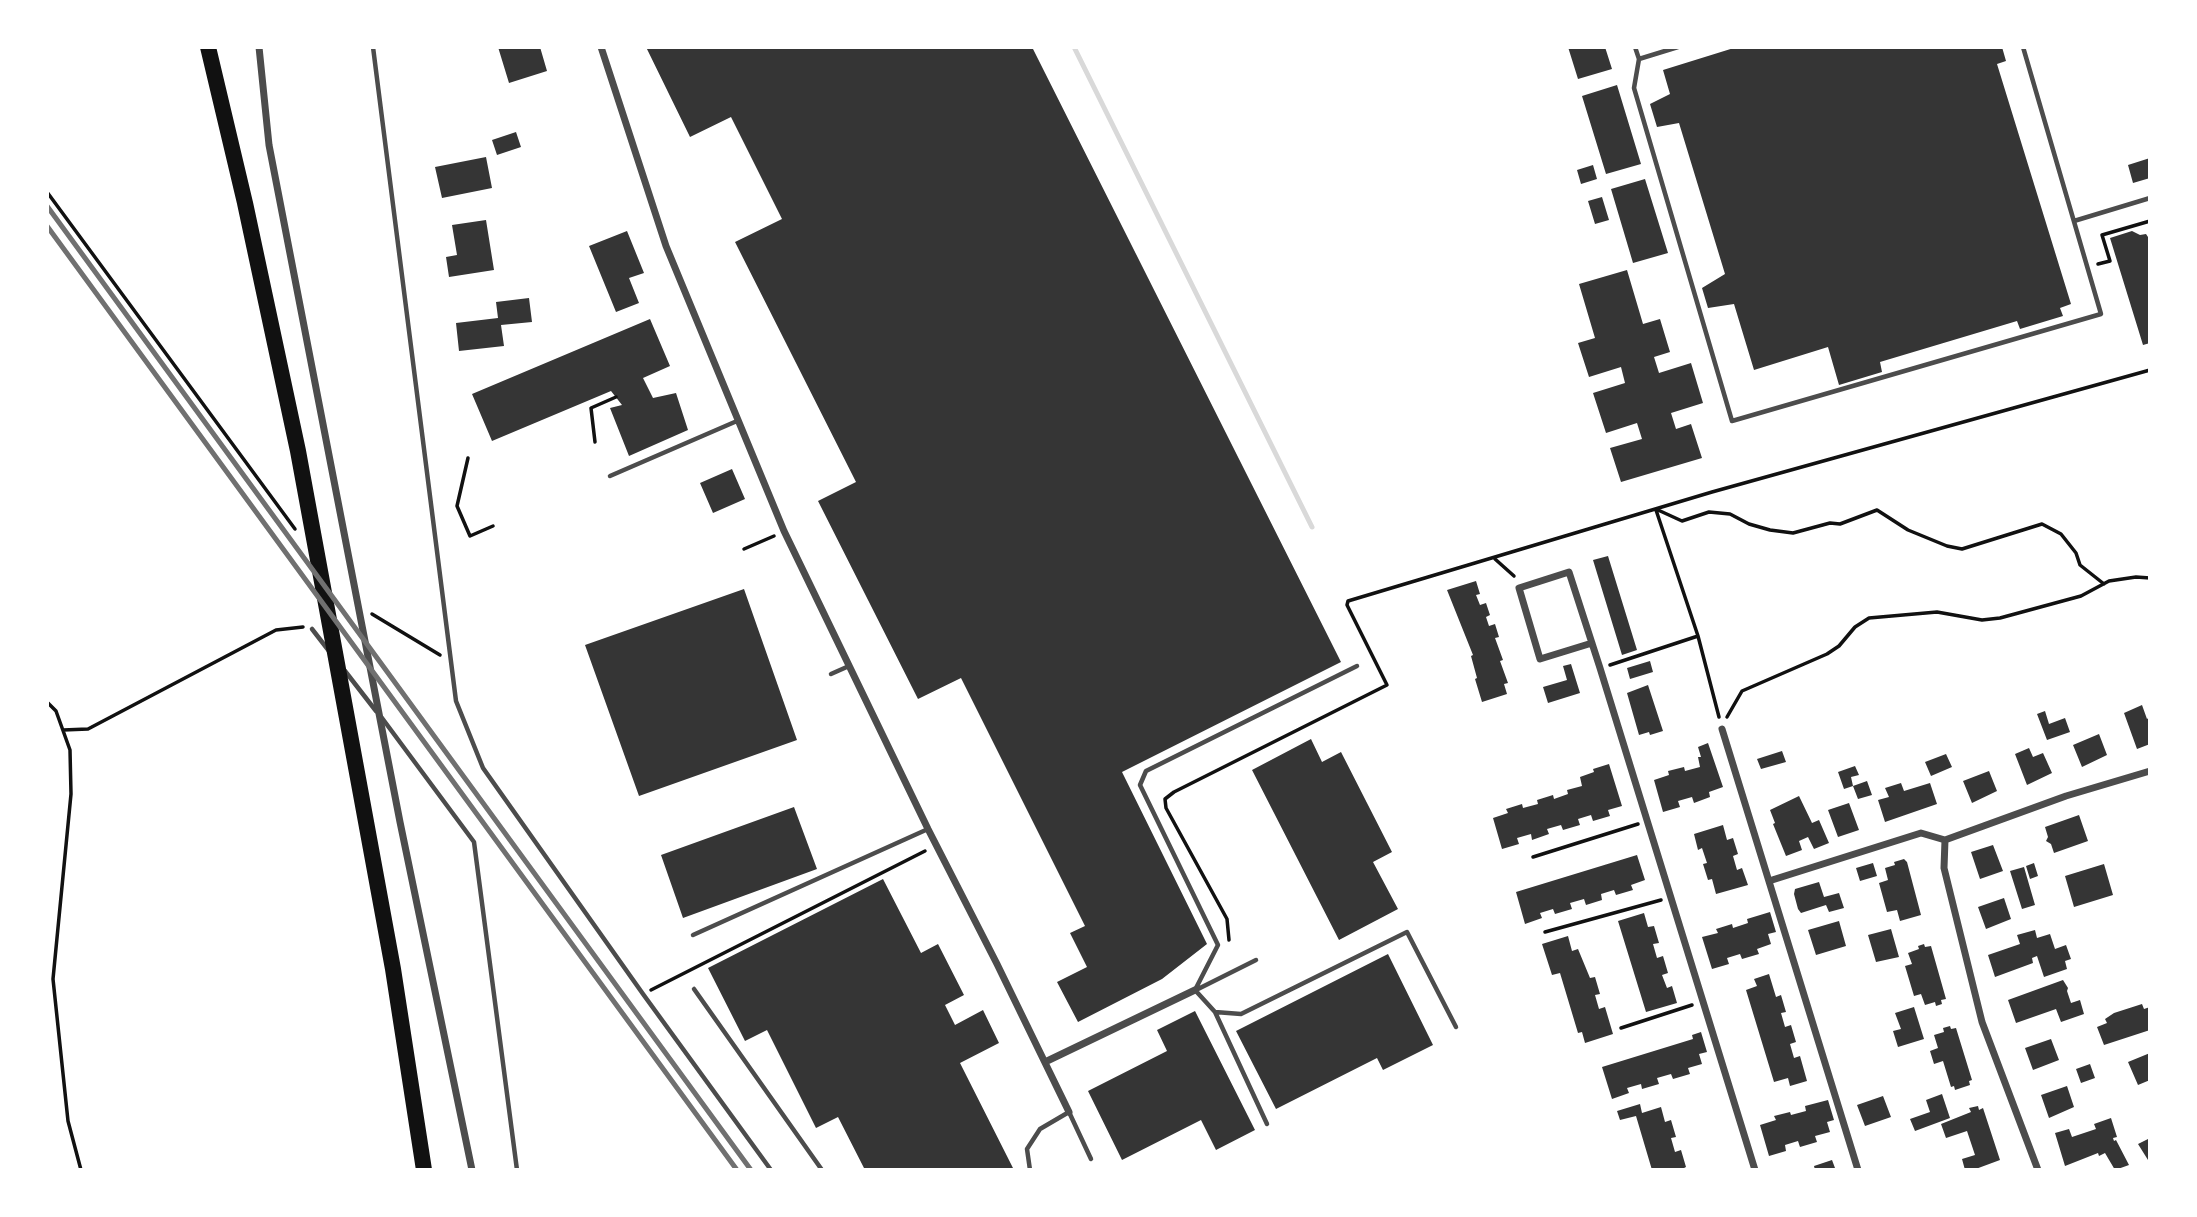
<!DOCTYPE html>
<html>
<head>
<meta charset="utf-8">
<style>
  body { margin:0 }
  #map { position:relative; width:2197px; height:1217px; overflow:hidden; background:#fff; font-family:"Varela Round",sans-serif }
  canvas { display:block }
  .frame { position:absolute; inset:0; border:49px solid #fff; pointer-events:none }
</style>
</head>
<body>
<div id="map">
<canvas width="2197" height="1217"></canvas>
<div class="frame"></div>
</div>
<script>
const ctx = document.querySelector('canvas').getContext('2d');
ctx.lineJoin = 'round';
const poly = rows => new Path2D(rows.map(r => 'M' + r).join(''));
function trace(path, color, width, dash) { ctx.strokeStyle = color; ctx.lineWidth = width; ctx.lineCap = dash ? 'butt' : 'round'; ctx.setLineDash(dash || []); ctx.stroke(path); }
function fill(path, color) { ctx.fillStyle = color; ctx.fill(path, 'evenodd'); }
const stream = poly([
  [1074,47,1312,527]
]);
const building = poly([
  [498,47,540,47,547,71,509,83],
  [646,47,1032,47,1341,662,1122,772,1207,944,1162,979,1078,1022,1057,982,1087,967,1070,933,1085,926,961,678,918,699,818,501,856,482,735,242,782,219,731,117,690,137],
  [1568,47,1605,47,1612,69,1578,79],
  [1737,47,2002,47,2006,61,1997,64,2071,304,2060,308,2063,316,2020,329,2017,321,1880,362,1882,372,1839,385,1828,347,1754,370,1734,304,1708,308,1702,288,1725,274,1679,123,1657,127,1650,104,1670,94,1663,70],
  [1617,85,1641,164,1606,174,1582,96],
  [516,132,521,147,497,155,492,140],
  [486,157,492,188,442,198,435,167],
  [2150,158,2150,178,2133,183,2128,165],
  [1593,165,1597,179,1581,184,1577,170],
  [1645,179,1668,253,1633,263,1611,189],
  [1602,197,1609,220,1595,224,1588,201],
  [486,220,494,270,449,277,446,257,457,255,452,225],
  [627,231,644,273,629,278,639,303,616,312,589,246],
  [2132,231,2140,235,2146,234,2150,240,2150,343,2143,345,2110,238],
  [1627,270,1643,324,1660,319,1670,352,1654,357,1659,373,1691,363,1703,403,1671,413,1676,429,1691,424,1702,458,1621,482,1610,448,1642,439,1637,423,1606,433,1593,393,1625,383,1621,367,1589,377,1578,343,1595,338,1579,284],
  [529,298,532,322,501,325,504,346,459,351,456,323,498,318,496,302],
  [650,319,670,366,643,378,653,398,676,393,688,430,629,456,610,408,622,405,611,391,492,441,472,394],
  [732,469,745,499,713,513,700,483],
  [1608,556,1637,650,1622,655,1593,560],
  [1476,581,1480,594,1476,595,1480,605,1486,603,1490,615,1486,617,1489,626,1495,624,1499,637,1495,638,1503,660,1500,661,1508,683,1504,684,1507,694,1482,702,1475,679,1477,678,1471,656,1473,655,1447,590],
  [744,589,797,740,639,796,585,645],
  [1650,661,1653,672,1630,679,1627,668],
  [1571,664,1580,693,1548,703,1543,687,1567,680,1563,666],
  [1648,685,1663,731,1650,735,1649,732,1639,735,1627,693],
  [2142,705,2147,719,2150,717,2150,744,2137,749,2124,713],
  [2045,711,2049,724,2065,718,2070,732,2047,740,2037,714],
  [2099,734,2107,755,2082,767,2073,745],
  [1311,739,1322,762,1341,752,1392,852,1373,862,1398,909,1339,940,1252,770],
  [1708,743,1723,787,1709,792,1710,797,1694,803,1692,797,1678,801,1680,807,1663,812,1654,780,1669,775,1668,771,1684,767,1685,771,1700,767,1698,757,1701,757,1698,747],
  [2029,748,2033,757,2043,753,2052,773,2027,785,2015,754],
  [1782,751,1786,762,1761,769,1757,759],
  [1946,754,1952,767,1931,776,1925,762],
  [1609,764,1622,806,1608,810,1610,816,1593,821,1591,815,1578,819,1580,825,1563,830,1561,825,1547,829,1549,834,1532,840,1531,834,1517,838,1519,844,1502,849,1493,818,1508,813,1506,809,1522,804,1523,808,1538,804,1537,800,1553,795,1554,799,1568,794,1567,790,1582,786,1580,777,1594,772,1593,769],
  [1855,766,1859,775,1851,777,1853,786,1844,789,1838,772],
  [1989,771,1997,791,1972,803,1963,781],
  [1867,781,1872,795,1858,799,1853,786],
  [1901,783,1904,791,1930,783,1937,804,1885,822,1878,800,1889,797,1885,788],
  [1799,796,1812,823,1819,820,1829,843,1814,849,1808,837,1799,841,1802,850,1786,856,1773,824,1775,823,1770,810],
  [1849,803,1859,830,1838,837,1828,810],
  [794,807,817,869,683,918,661,855],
  [2079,815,2088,841,2054,853,2051,844,2046,841,2048,837,2045,827],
  [1723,825,1727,840,1733,838,1738,854,1733,856,1737,870,1742,868,1748,885,1716,894,1712,879,1708,880,1703,864,1707,863,1702,848,1698,850,1694,834],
  [1993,845,2003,871,1980,879,1971,852],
  [1637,855,1645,880,1631,885,1633,890,1616,895,1614,890,1601,894,1602,900,1586,905,1584,899,1570,903,1572,909,1555,914,1553,909,1540,913,1542,918,1525,924,1516,892],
  [1904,859,1907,862,1921,915,1900,921,1897,910,1887,912,1879,883,1888,880,1885,868,1895,865,1894,862],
  [1873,863,1877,876,1860,881,1856,868],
  [2034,863,2038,876,2030,879,2026,866],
  [2104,864,2113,895,2074,907,2065,876],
  [2024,867,2035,905,2022,909,2010,871],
  [883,879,921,953,938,944,964,995,945,1005,955,1025,983,1010,999,1043,960,1063,1014,1170,865,1170,838,1117,816,1128,767,1030,745,1041,708,968],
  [1819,882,1824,897,1839,893,1844,908,1829,912,1826,905,1801,913,1798,909,1794,894,1795,889],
  [2004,898,2011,919,1986,929,1978,907],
  [1770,912,1776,932,1768,934,1771,944,1757,949,1759,954,1742,959,1740,954,1727,958,1729,964,1712,969,1702,937,1718,933,1716,929,1732,924,1733,928,1748,923,1747,919],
  [1644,913,1648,927,1654,926,1659,943,1653,944,1657,958,1663,956,1668,973,1662,975,1667,988,1672,986,1677,1003,1646,1012,1618,921],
  [1839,921,1846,946,1816,955,1808,930],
  [1891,929,1899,957,1876,962,1868,935],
  [2035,930,2037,938,2050,934,2055,949,2066,945,2071,959,2065,961,2067,969,2044,977,2037,956,2032,958,2033,963,1995,977,1988,955,2020,944,2017,935],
  [1568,936,1572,951,1578,949,1590,978,1595,977,1600,994,1595,995,1599,1009,1605,1007,1613,1034,1585,1043,1582,1032,1578,1033,1560,973,1552,975,1542,944],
  [1924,944,1925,947,1931,946,1946,999,1941,1000,1942,1004,1936,1006,1935,1002,1925,1005,1921,994,1914,996,1905,966,1912,964,1908,953,1919,949,1918,946],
  [1388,954,1433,1045,1383,1070,1377,1058,1276,1109,1236,1031],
  [1769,974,1776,997,1781,995,1786,1012,1781,1013,1785,1027,1791,1025,1796,1042,1790,1044,1794,1058,1800,1056,1807,1081,1790,1086,1788,1078,1774,1082,1746,990,1757,986,1754,979],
  [2063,980,2068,988,2067,991,2071,1003,2080,1000,2084,1014,2061,1022,2056,1009,2016,1023,2008,1000],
  [2142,1004,2144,1009,2150,1007,2150,1030,2104,1045,2097,1027,2107,1023,2105,1019,2114,1013],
  [1914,1007,1924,1039,1898,1047,1893,1031,1901,1029,1895,1013],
  [1195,1011,1255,1130,1216,1150,1201,1120,1122,1160,1088,1091,1167,1051,1157,1030],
  [1950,1026,1951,1029,1956,1028,1972,1080,1969,1081,1970,1085,1955,1090,1954,1086,1951,1087,1943,1061,1934,1064,1930,1051,1938,1048,1934,1035,1944,1032,1943,1028],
  [1701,1032,1707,1052,1699,1054,1702,1064,1688,1068,1690,1074,1673,1079,1671,1074,1657,1078,1659,1084,1642,1089,1641,1084,1627,1088,1629,1093,1612,1099,1602,1067,1693,1039,1692,1035],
  [2051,1039,2059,1060,2033,1070,2025,1048],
  [2150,1053,2150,1080,2138,1085,2128,1062],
  [2090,1064,2095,1078,2081,1083,2076,1069],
  [2067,1086,2074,1107,2049,1118,2041,1095],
  [1942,1094,1950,1118,1915,1131,1910,1119,1930,1112,1926,1100],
  [1883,1096,1891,1117,1865,1126,1857,1105],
  [1828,1100,1834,1120,1827,1122,1830,1132,1815,1136,1817,1142,1800,1147,1798,1141,1785,1145,1786,1151,1769,1156,1760,1125,1776,1120,1774,1116,1790,1112,1791,1115,1806,1111,1805,1106],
  [1640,1104,1642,1113,1661,1107,1665,1122,1671,1120,1676,1137,1671,1138,1675,1152,1681,1150,1686,1167,1680,1170,1652,1170,1636,1116,1620,1120,1617,1111],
  [1978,1106,1979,1110,1983,1108,2000,1160,1973,1170,1965,1170,1962,1159,1975,1155,1967,1131,1946,1138,1941,1124,1971,1112,1969,1108],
  [2111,1118,2117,1137,2113,1138,2114,1141,2116,1140,2129,1165,2115,1170,2105,1153,2099,1156,2098,1153,2065,1166,2055,1133,2069,1129,2072,1137,2096,1129,2094,1124],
  [2150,1138,2150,1159,2148,1160,2138,1144],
  [1832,1160,1835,1168,1815,1170,1814,1166]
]);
const path = poly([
  [47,192,295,529],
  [2098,264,2110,261,2102,235,2150,221],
  [595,442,591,408,616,397],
  [468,458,457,506,470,536,493,526],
  [1656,510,1698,636,1719,717],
  [1658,510,1682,521,1709,512,1730,514,1749,524,1770,530,1793,533,1830,523,1840,524,1877,510,1908,530,1947,546,1962,549,2042,524,2061,534,2076,553,2080,565,2104,584],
  [744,549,774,536],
  [1495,559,1514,576],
  [372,614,440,655],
  [1610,665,1698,636],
  [47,702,56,711,70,750,71,794,53,979,68,1121,81,1170],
  [1727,717,1742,691,1827,654,1839,646,1855,627,1869,618,1937,612,1982,620,2000,618,2081,596,2109,581,2136,577,2150,578],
  [63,730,88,729,276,630,303,627],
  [1533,857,1638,824],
  [1545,932,1661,900],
  [1229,940,1227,919,1166,808,1165,799,1174,792,1387,685,1347,605,1348,601,1712,492,2150,370],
  [651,990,925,851],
  [1621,1028,1692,1005]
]);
const service = poly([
  [373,47,456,701,483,768,643,994,771,1170],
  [1635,47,1639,59,1634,88,1732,421,2101,314,2023,47],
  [1639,59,1678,47],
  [2074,221,2150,198],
  [610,476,737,421],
  [312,629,329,651],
  [345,671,376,711],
  [831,674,849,666],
  [382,718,474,842,517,1170],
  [693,935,928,829],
  [694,989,822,1170],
  [1195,990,1218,945,1140,785,1146,771,1357,666],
  [1195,990,1215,1012,1241,1014,1407,932,1456,1027],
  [1196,990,1256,960],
  [1215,1012,1267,1124],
  [1030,1170,1027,1149,1040,1129,1069,1112,1091,1159]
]);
const minor = poly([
  [259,47,269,145,400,822,472,1170],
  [601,47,666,246,784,531,928,829,997,964,1069,1112],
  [1592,643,1540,659,1519,588,1569,572,1600,668,1755,1170],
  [1722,729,1858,1170],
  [1945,840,1944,868,1982,1022,2038,1170],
  [1769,881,1921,833,1945,840,2066,796,2150,771],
  [1045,1062,1195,990]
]);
const trunk = poly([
  [208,47,245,203,298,451,393,969,424,1170]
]);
const rail = poly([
  [47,206,751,1170],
  [47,226,737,1170]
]);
trace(stream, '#d9d9d9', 5);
fill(building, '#353535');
trace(path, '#111', 3.5);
trace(service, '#4c4c4c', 4.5);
trace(minor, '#4c4c4c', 7);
trace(trunk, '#111', 16);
trace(rail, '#707070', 5);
</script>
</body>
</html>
